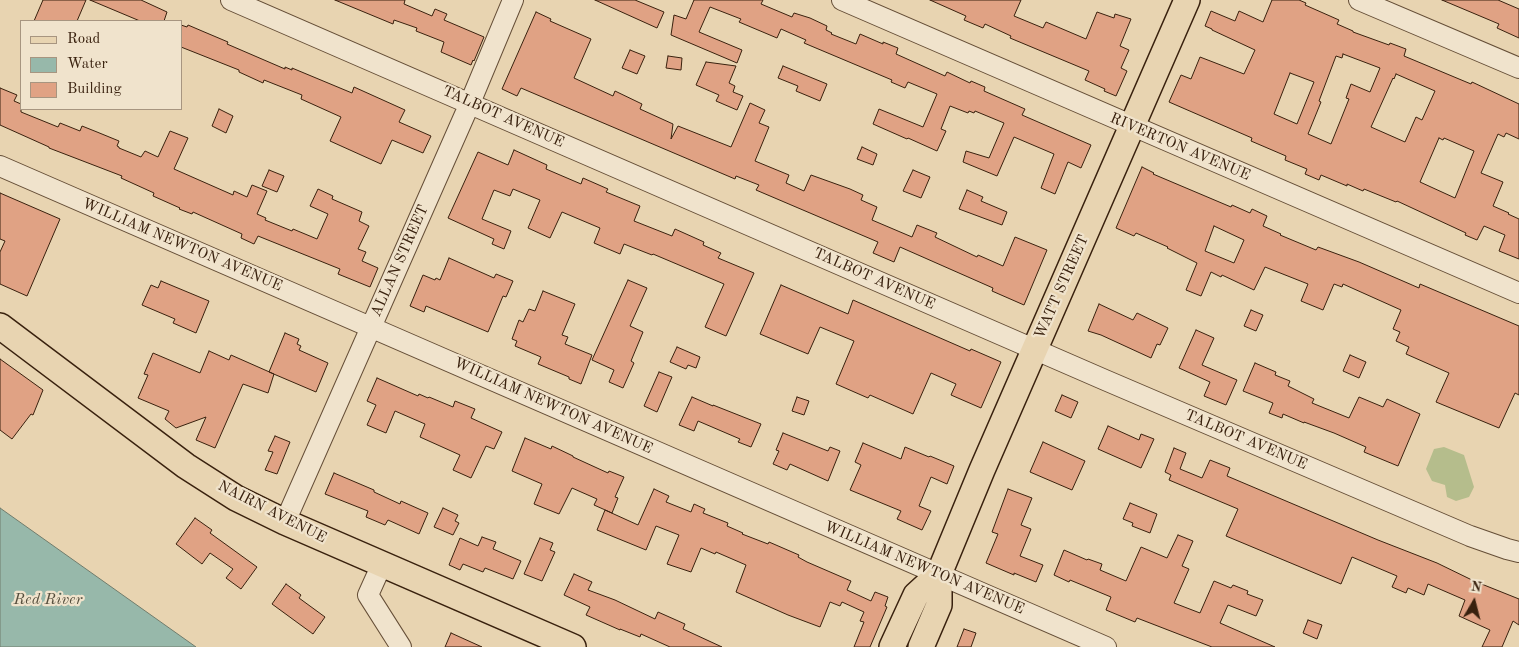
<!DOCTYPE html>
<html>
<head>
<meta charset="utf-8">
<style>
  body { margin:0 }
  #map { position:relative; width:1519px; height:647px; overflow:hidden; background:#e8d4b1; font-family:"Old Standard TT",serif }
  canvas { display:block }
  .legend { position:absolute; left:20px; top:20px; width:162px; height:90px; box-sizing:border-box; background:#f0e3cc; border:1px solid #a79580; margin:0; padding:6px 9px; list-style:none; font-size:15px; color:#39210e }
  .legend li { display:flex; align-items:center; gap:10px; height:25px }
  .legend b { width:25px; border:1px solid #a79580 }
  .north { position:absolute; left:1449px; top:577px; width:50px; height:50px; -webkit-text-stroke:4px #f0e3cc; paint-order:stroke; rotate:8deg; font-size:14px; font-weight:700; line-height:20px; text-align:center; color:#39210e }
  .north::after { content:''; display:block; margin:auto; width:18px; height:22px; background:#39210e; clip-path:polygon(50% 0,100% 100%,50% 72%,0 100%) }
</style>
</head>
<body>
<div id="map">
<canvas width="1519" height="647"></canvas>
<ul class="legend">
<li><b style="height:6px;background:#e8d4b1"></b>Road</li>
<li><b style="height:14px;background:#97b8aa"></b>Water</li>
<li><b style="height:14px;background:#e0a284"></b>Building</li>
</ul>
<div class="north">N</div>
</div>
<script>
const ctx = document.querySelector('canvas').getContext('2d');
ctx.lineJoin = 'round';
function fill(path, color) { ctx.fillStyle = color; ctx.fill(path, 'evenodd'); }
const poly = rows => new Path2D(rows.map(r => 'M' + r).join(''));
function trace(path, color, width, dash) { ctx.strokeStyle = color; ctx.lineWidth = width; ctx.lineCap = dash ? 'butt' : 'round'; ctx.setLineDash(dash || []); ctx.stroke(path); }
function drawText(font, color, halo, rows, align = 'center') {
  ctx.font = font + ' "Old Standard TT",serif'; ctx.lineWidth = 4.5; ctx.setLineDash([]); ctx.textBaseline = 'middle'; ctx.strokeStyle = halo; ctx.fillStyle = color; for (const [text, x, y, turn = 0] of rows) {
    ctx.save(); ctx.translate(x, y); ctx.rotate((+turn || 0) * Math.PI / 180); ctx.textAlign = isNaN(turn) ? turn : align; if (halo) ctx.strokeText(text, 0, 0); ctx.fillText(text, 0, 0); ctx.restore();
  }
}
const green = poly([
  [1444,447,1464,455,1474,487,1469,497,1456,501,1447,497,1445,485,1432,481,1426,469,1434,449]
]);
const water = poly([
  [0,508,196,647,0,647,0,508]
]);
const building = poly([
  [43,0,86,0,77,21,34,21,43,0],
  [90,0,141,0,167,12,164,21,140,21,90,0],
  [335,0,405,0,404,4,432,16,435,9,447,14,444,20,484,37,474,61,473,60,471,65,441,52,444,42,416,31,417,28,394,20,393,24,335,0],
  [595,0,635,0,664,12,657,28,595,0],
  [694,0,763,0,761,4,792,17,794,13,810,18,827,26,826,30,832,33,831,34,856,44,860,34,883,44,883,42,898,48,896,54,945,76,947,72,970,83,971,81,985,87,984,91,1025,109,1022,115,1091,145,1081,168,1068,162,1055,194,1041,188,1054,154,1014,137,997,176,963,162,966,151,989,158,1004,123,975,111,974,113,969,111,968,113,950,106,941,129,946,131,937,151,908,138,907,139,873,124,879,109,923,127,937,94,908,82,905,88,891,82,892,80,804,43,806,40,781,29,777,38,739,22,741,19,710,7,699,32,742,50,737,63,671,35,674,15,686,19,694,0],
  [930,0,1021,0,1014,16,1043,28,1046,22,1086,39,1097,12,1114,18,1115,14,1131,19,1120,46,1129,50,1121,68,1127,71,1116,96,1104,91,1105,89,1085,80,1089,71,1010,38,1011,36,985,24,983,28,964,20,966,16,930,0],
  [1272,0,1299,0,1306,3,1305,5,1339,20,1337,24,1353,31,1353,32,1389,45,1390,43,1406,49,1404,56,1471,84,1472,82,1519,104,1519,139,1506,133,1504,137,1498,134,1481,173,1503,182,1493,206,1509,213,1508,214,1519,219,1519,259,1499,251,1505,235,1484,226,1477,240,1465,235,1466,233,1397,201,1396,202,1364,189,1363,191,1347,184,1347,186,1321,175,1319,180,1305,174,1307,169,1285,160,1286,156,1251,141,1252,138,1169,102,1181,75,1191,79,1200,57,1244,74,1255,50,1212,30,1212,29,1205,26,1211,11,1235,21,1239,11,1263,22,1272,0],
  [1343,54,1380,68,1370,92,1351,84,1346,98,1349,99,1331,144,1308,134,1321,102,1319,101,1336,56,1342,58,1343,54],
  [1290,73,1314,82,1297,124,1274,114,1290,73],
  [1396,74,1435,91,1422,120,1416,117,1405,142,1371,127,1393,78,1394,79,1396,74],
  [1439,138,1443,140,1444,138,1474,151,1455,198,1420,182,1439,138],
  [1442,0,1498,0,1519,9,1519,38,1497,28,1499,24,1442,0],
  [536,12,551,19,550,21,591,39,574,78,613,96,615,91,642,104,640,109,673,124,671,139,678,126,731,147,750,103,765,110,759,123,769,127,755,161,789,175,786,183,804,191,811,175,850,189,863,195,861,200,877,207,872,220,912,237,917,225,937,233,935,237,977,257,978,255,1003,266,1015,237,1047,250,1024,305,992,291,993,288,900,247,894,262,873,253,878,242,756,190,759,185,736,176,735,179,521,88,517,96,502,89,536,12],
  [181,25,187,27,188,25,202,31,228,42,227,44,285,69,285,67,292,70,292,68,352,93,354,87,405,110,399,122,431,136,423,153,392,140,381,164,330,141,341,117,301,99,302,95,264,80,263,83,239,72,239,70,181,47,181,25],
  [630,50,645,56,637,74,622,68,630,50],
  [668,56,682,58,681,70,666,68,668,56],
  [706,62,736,66,729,83,735,86,733,92,743,96,737,110,716,101,719,95,696,85,706,62],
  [783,66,827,84,820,101,796,91,798,86,778,78,783,66],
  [0,88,17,95,14,101,21,104,21,112,58,127,60,123,80,131,82,126,97,132,119,141,117,146,119,147,119,148,141,157,145,151,158,157,170,131,188,138,174,169,233,195,234,191,247,197,252,185,267,191,257,214,266,218,265,220,292,231,293,229,317,239,328,214,310,206,318,189,333,196,332,199,362,212,359,221,369,226,358,249,366,252,362,261,378,268,370,287,338,274,340,269,258,236,254,244,241,238,242,234,193,212,192,214,179,209,180,208,153,196,154,193,121,178,122,176,49,148,49,147,0,125,0,88],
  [219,109,233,116,226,133,212,126,219,109],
  [862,147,877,154,873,165,857,159,862,147],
  [514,150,547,165,546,169,581,184,583,178,608,189,606,192,640,206,634,221,672,236,675,229,704,242,703,245,721,253,718,258,754,273,726,336,705,327,724,284,653,254,652,255,624,244,620,254,594,243,600,228,562,212,550,238,528,228,540,200,513,189,510,196,494,190,482,219,511,231,504,249,492,244,494,239,448,218,478,152,508,165,514,150],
  [1142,167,1154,173,1153,174,1231,207,1232,205,1250,213,1252,209,1267,216,1263,226,1281,234,1280,235,1316,250,1318,247,1359,262,1419,288,1420,284,1519,326,1519,395,1515,393,1499,428,1436,402,1449,373,1406,354,1409,347,1396,341,1400,332,1393,329,1401,310,1343,284,1342,287,1334,284,1323,310,1301,301,1308,284,1265,267,1254,290,1222,275,1221,277,1211,272,1201,296,1186,290,1197,263,1167,248,1168,247,1136,233,1134,236,1116,228,1142,167],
  [1214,226,1244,240,1234,263,1205,251,1214,226],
  [269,170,284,176,277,192,262,186,269,170],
  [913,170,930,177,921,198,903,191,913,170],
  [967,190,983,197,981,201,1007,212,1002,225,959,209,967,190],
  [0,193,60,219,27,296,0,284,0,252,5,241,0,239,0,193],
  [449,258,494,278,496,274,513,281,506,297,503,296,488,332,426,306,424,312,410,306,423,275,435,280,436,278,440,280,449,258],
  [628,280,647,288,630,326,643,332,631,361,634,363,623,388,609,382,614,370,592,360,628,280],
  [161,281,209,301,196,333,173,323,175,319,142,305,151,285,158,288,161,281],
  [781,285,848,314,853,300,970,351,971,349,1001,362,981,408,951,395,956,384,931,373,913,414,870,395,868,398,836,384,854,341,820,327,808,354,760,334,781,285],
  [543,291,575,304,562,335,568,337,565,344,592,355,581,384,569,379,569,377,538,364,541,357,515,346,517,341,512,339,519,320,523,322,529,309,535,311,543,291],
  [1099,304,1133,320,1137,313,1168,328,1160,345,1157,344,1151,358,1101,335,1088,331,1099,304],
  [1251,310,1263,315,1256,331,1244,326,1251,310],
  [1196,330,1214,338,1202,365,1237,380,1226,405,1204,396,1210,382,1179,368,1196,330],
  [285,333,299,339,297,344,301,346,299,350,328,363,316,392,269,372,285,333],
  [677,347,700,357,696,368,688,365,686,369,670,362,677,347],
  [209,351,229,360,231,355,274,374,268,393,243,384,215,448,196,440,206,417,176,428,165,419,169,411,138,398,148,375,144,374,153,353,200,373,209,351],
  [1350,355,1366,362,1359,378,1343,371,1350,355],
  [0,359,43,390,33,415,31,414,12,439,0,430,0,359],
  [1255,363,1276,372,1275,375,1290,381,1288,386,1314,399,1312,403,1349,418,1359,397,1383,407,1387,399,1420,414,1398,466,1364,452,1366,447,1334,433,1304,422,1304,423,1283,414,1282,418,1269,413,1273,403,1243,391,1255,363],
  [659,372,672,377,657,412,644,406,659,372],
  [377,378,418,396,419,394,428,398,429,397,453,407,455,401,475,409,471,418,502,432,494,449,486,446,471,478,453,470,460,455,420,437,425,424,395,411,386,433,367,425,376,405,367,401,377,378],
  [1062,395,1078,402,1071,418,1055,411,1062,395],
  [692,397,713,406,713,405,761,424,751,447,738,442,740,439,698,421,694,431,679,425,692,397],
  [797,397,809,401,804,415,792,411,797,397],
  [1108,426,1139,440,1141,434,1154,439,1141,468,1098,449,1108,426],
  [783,433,828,451,830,447,840,451,828,481,790,464,787,470,773,464,779,451,776,450,783,433],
  [275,436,290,442,277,474,265,470,273,452,268,451,275,436],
  [525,438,551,449,552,446,573,456,573,457,608,473,609,471,624,477,615,497,618,498,612,513,594,505,597,499,572,488,559,514,534,504,542,484,512,471,525,438],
  [1043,442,1085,461,1072,490,1030,472,1043,442],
  [863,443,901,459,905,447,929,457,930,456,954,466,947,484,931,477,919,506,931,511,922,530,897,519,901,511,850,490,861,465,855,462,863,443],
  [1174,448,1186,453,1180,469,1202,478,1210,460,1230,468,1227,476,1378,540,1437,563,1474,581,1519,599,1519,625,1513,621,1502,647,1482,647,1490,630,1459,616,1465,600,1428,584,1424,595,1408,588,1406,593,1392,587,1397,576,1352,557,1341,584,1226,536,1238,509,1169,480,1171,475,1165,472,1174,448],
  [334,473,374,490,374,492,400,504,401,501,428,513,419,534,388,520,385,525,366,517,368,511,325,494,334,473],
  [654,489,669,496,666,502,691,512,694,504,705,509,703,513,728,523,727,526,743,533,742,534,768,544,769,542,799,555,798,557,807,562,851,581,847,590,871,601,875,592,888,597,885,606,887,607,870,647,854,647,864,622,860,621,864,612,842,602,840,606,830,602,820,627,788,615,736,592,746,565,716,552,715,554,701,548,691,572,667,564,679,535,656,526,646,550,597,530,605,510,638,525,654,489],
  [1008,489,1032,498,1021,525,1031,529,1020,556,1043,565,1036,582,1014,573,1014,575,986,563,998,534,992,532,1008,489],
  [1130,503,1157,514,1150,533,1132,526,1133,523,1123,519,1130,503],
  [443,508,458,515,455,521,459,523,453,535,434,527,443,508],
  [195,518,212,530,210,533,257,567,241,589,226,578,233,569,210,553,202,564,176,544,195,518],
  [1178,535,1193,541,1182,566,1189,569,1174,603,1200,613,1214,581,1231,588,1233,585,1248,591,1247,594,1263,600,1256,616,1228,605,1220,623,1275,647,1212,647,1137,618,1135,622,1106,610,1111,597,1070,580,1069,582,1054,575,1064,550,1087,560,1088,559,1102,564,1100,570,1126,581,1141,547,1167,558,1178,535],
  [482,537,496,542,493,549,521,561,513,579,485,568,483,572,463,564,460,570,449,565,460,538,478,546,482,537],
  [540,538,553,543,550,550,555,552,542,581,524,574,540,538],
  [574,574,592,582,588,590,615,600,655,619,658,612,685,624,683,629,722,647,670,647,641,634,640,637,620,629,620,630,586,615,590,607,564,595,574,574],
  [286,584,301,595,299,598,325,617,313,634,272,604,286,584],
  [1308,620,1322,625,1317,639,1303,633,1308,620],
  [964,629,976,633,971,647,957,647,964,629],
  [451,633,482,647,445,647,451,633]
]);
const minor = poly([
  [231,0,1105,380,1470,536,1507,549,1519,552],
  [842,0,1519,293],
  [1359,0,1519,68],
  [0,166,1106,647],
  [285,522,470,103,513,0],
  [382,564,368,595,401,647]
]);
const major = poly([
  [0,326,186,466,236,498,285,522,573,647],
  [892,647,916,595,939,574],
  [921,647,939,605,939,574,982,470,1187,0]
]);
const streetNames = [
  ["TALBOT AVENUE",503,117,24],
  ["RIVERTON AVENUE",1180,147,23],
  ["WILLIAM NEWTON AVENUE",182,245,23],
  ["ALLAN STREET",400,261,-66],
  ["TALBOT AVENUE",874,279,24],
  ["WATT STREET",1062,287,-66],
  ["WILLIAM NEWTON AVENUE",553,406,24],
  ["TALBOT AVENUE",1246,440,23],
  ["NAIRN AVENUE",272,512,27],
  ["WILLIAM NEWTON AVENUE",924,568,23]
];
const waterNames = [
  ["Red River",48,600]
];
fill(green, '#b5bd8c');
fill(water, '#97b8aa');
trace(water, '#717c6c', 1);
fill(building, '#e0a284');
trace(building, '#39210e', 1);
trace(minor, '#654e37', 22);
trace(major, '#39210e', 28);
trace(minor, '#f0e3cc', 20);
trace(major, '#e8d4b1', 25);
drawText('15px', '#39210e', '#f0e3cc', streetNames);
drawText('italic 16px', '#554e3d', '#f0e3cc', waterNames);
</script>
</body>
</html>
